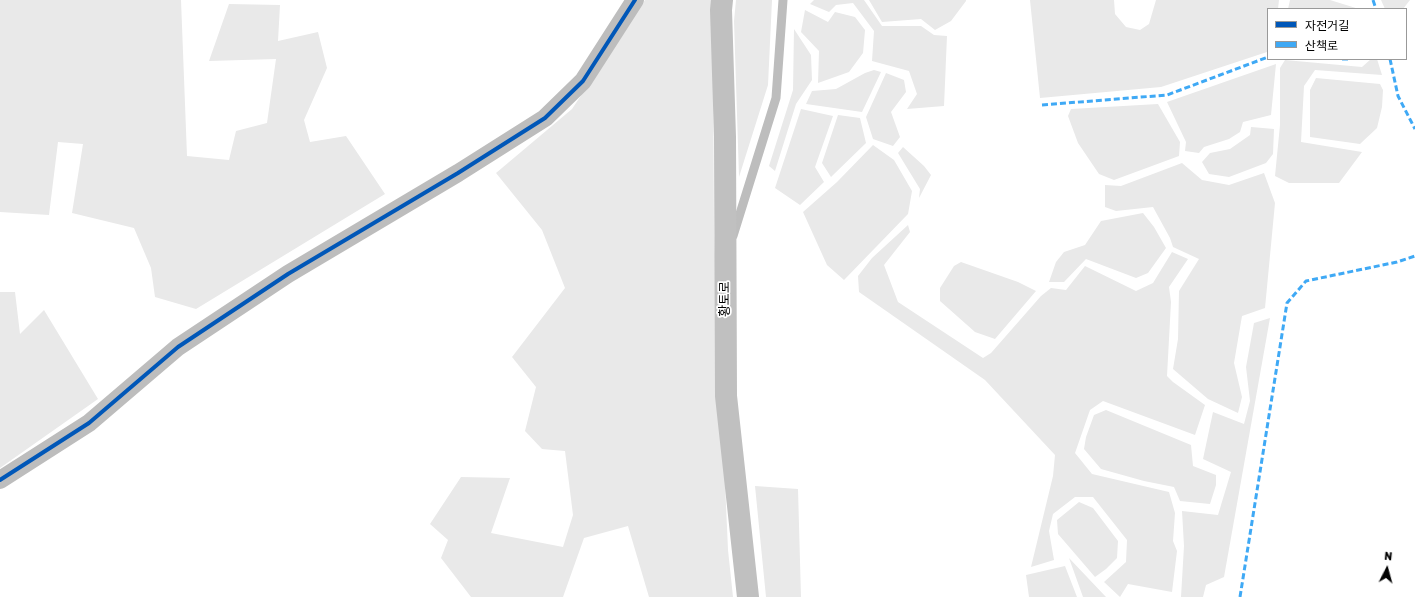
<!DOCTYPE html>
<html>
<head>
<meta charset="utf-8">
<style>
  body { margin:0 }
  #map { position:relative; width:1415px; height:597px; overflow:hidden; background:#fff; font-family:Rubik,"Noto Sans KR",sans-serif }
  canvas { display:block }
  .legend { position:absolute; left:1267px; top:8px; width:140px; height:52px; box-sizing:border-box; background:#fff; border:1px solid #999; margin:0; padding:5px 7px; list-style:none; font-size:12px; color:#000 }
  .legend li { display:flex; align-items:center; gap:8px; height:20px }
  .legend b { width:20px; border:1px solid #999 }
  .north { position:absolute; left:1367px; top:549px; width:40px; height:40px; -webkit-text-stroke:3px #fff; paint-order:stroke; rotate:6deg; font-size:11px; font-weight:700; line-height:16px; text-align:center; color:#000 }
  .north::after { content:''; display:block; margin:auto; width:14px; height:18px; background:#000; clip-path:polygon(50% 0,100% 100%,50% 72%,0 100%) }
</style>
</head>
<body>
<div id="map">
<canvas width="1415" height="597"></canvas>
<ul class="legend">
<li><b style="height:5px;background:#0057b8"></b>자전거길</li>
<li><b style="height:5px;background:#3fa9f5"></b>산책로</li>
</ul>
<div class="north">N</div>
</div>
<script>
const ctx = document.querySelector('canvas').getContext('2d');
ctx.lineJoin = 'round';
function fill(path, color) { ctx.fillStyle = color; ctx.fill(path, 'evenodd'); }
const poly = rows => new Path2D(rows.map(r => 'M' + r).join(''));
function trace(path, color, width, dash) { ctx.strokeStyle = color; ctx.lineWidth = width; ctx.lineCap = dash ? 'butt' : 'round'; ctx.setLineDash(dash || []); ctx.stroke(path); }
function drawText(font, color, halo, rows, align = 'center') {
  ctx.font = font + ' Rubik,"Noto Sans KR",sans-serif'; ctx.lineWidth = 3.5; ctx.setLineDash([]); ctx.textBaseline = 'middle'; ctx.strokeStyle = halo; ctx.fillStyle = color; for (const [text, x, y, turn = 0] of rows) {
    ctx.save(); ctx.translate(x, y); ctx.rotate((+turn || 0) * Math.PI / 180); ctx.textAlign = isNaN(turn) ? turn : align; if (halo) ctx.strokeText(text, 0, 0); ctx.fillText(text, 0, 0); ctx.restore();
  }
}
const green = poly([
  [0,0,181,0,187,156,229,160,236,131,267,123,276,59,209,61,229,4,280,5,278,41,318,32,327,68,304,120,310,142,346,136,385,194,196,309,155,297,151,268,134,228,72,213,83,144,58,142,49,215,0,212],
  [645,0,716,0,713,33,714,234,728,550,733,597,649,597,628,526,584,538,563,597,471,597,441,558,448,540,430,524,461,477,510,478,491,533,563,547,573,515,565,451,542,449,525,431,536,387,512,357,565,288,542,230,496,173,572,109],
  [736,0,772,0,768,85,739,177,734,21],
  [814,0,864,0,882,26,921,26,934,35,947,36,944,106,907,109,917,94,909,71,872,61,874,31,853,3,836,5,829,12,810,4],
  [869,0,966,0,966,1,951,21,935,30,921,19,882,22],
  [1030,0,1114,0,1115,14,1126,27,1140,30,1149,24,1156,0,1279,0,1278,9,1268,9,1267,52,1161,87,1040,98],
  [1290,0,1330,0,1359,9,1288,9],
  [1381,0,1410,0,1403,9,1385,9],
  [805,10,828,22,835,12,855,17,865,30,863,53,849,72,818,83,819,51,801,32],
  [794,29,811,55,812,80,796,104,775,171,769,166,793,90],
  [1371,59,1377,59,1382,75,1315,70,1304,86,1301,142,1362,152,1339,183,1289,183,1275,176,1280,125,1280,68,1285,60,1362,67],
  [1276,64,1271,115,1243,122,1240,132,1229,139,1204,147,1199,153,1185,151,1186,142,1167,102],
  [874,70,881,72,862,112,806,104,812,91,836,89,865,73],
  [886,73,904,80,906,92,891,112,900,137,893,146,873,139,866,117],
  [1316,78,1380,84,1383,90,1382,107,1377,128,1360,144,1310,137,1310,90],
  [1158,104,1180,142,1179,156,1114,180,1099,174,1078,143,1068,116,1071,109],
  [801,109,833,116,815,167,824,182,800,205,775,188],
  [838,115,860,118,866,143,831,177,822,163],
  [1251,127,1274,129,1273,154,1266,163,1229,177,1209,174,1202,162,1210,153,1230,149,1250,135],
  [873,145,894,160,912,191,908,214,844,280,827,265,803,212,837,182],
  [903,147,924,166,931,175,919,198,920,189,898,153],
  [1182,163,1202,180,1229,185,1264,173,1275,203,1265,308,1242,316,1234,363,1242,397,1238,413,1208,399,1173,369,1178,339,1179,291,1199,259,1173,247,1170,238,1153,207,1116,211,1105,207,1105,185,1121,186],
  [1143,213,1154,227,1166,248,1148,273,1136,278,1086,259,1064,282,1049,282,1056,262,1064,252,1085,245,1101,221],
  [908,225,910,232,884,265,898,302,983,358,991,353,1041,296,1051,288,1066,290,1085,266,1136,291,1153,283,1172,252,1188,259,1169,287,1171,302,1167,376,1173,382,1205,405,1195,435,1103,401,1090,410,1075,453,1092,474,1169,492,1175,513,1173,541,1177,551,1172,592,1128,584,1120,597,1104,582,1126,562,1127,540,1093,497,1075,497,1053,514,1049,531,1054,560,1031,567,1053,476,1055,455,985,380,859,292,858,276,872,258],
  [961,262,1018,282,1036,291,995,339,975,332,940,301,940,288,954,266],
  [0,292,15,292,20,334,44,310,98,399,0,468],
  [1270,318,1224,577,1206,585,1203,597,1181,597,1184,546,1182,511,1218,515,1231,472,1203,459,1213,412,1244,424,1250,401,1246,367,1254,323],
  [1106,410,1191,445,1193,466,1216,475,1216,485,1210,504,1180,501,1174,487,1144,481,1101,469,1084,449,1086,437,1094,415],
  [755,486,798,489,801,597,766,597],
  [1079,502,1093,508,1118,541,1117,558,1106,569,1095,577,1058,534,1057,520],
  [1069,558,1106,597,1083,597],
  [1065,566,1077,597,1029,597,1026,575]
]);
const lane = poly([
  [733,236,776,98,783,0]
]);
const street = poly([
  [0,480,89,423,178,347,288,274,458,173,545,118,583,81,635,0]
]);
const secondary = poly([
  [722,0,721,10,725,137,726,396,748,597]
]);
const quiet = poly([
  [1373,0,1376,9],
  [1342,59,1348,59],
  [1390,59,1398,96,1415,129],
  [1042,105,1167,95,1268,57],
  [1240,597,1287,303,1306,281,1397,262,1415,256]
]);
const cycleway = poly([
  [0,480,89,423,178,347,288,274,458,173,545,118,583,81,635,0]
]);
const streetNames = [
  ["황토로",725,299,-90]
];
fill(green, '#e9e9e9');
trace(lane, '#bdbdbd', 9);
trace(street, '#bdbdbd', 18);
trace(secondary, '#c0c0c0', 22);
trace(quiet, '#3fa9f5', 3, [6, 3]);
trace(cycleway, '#0057b8', 4);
drawText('13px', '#000', '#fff', streetNames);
</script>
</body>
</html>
